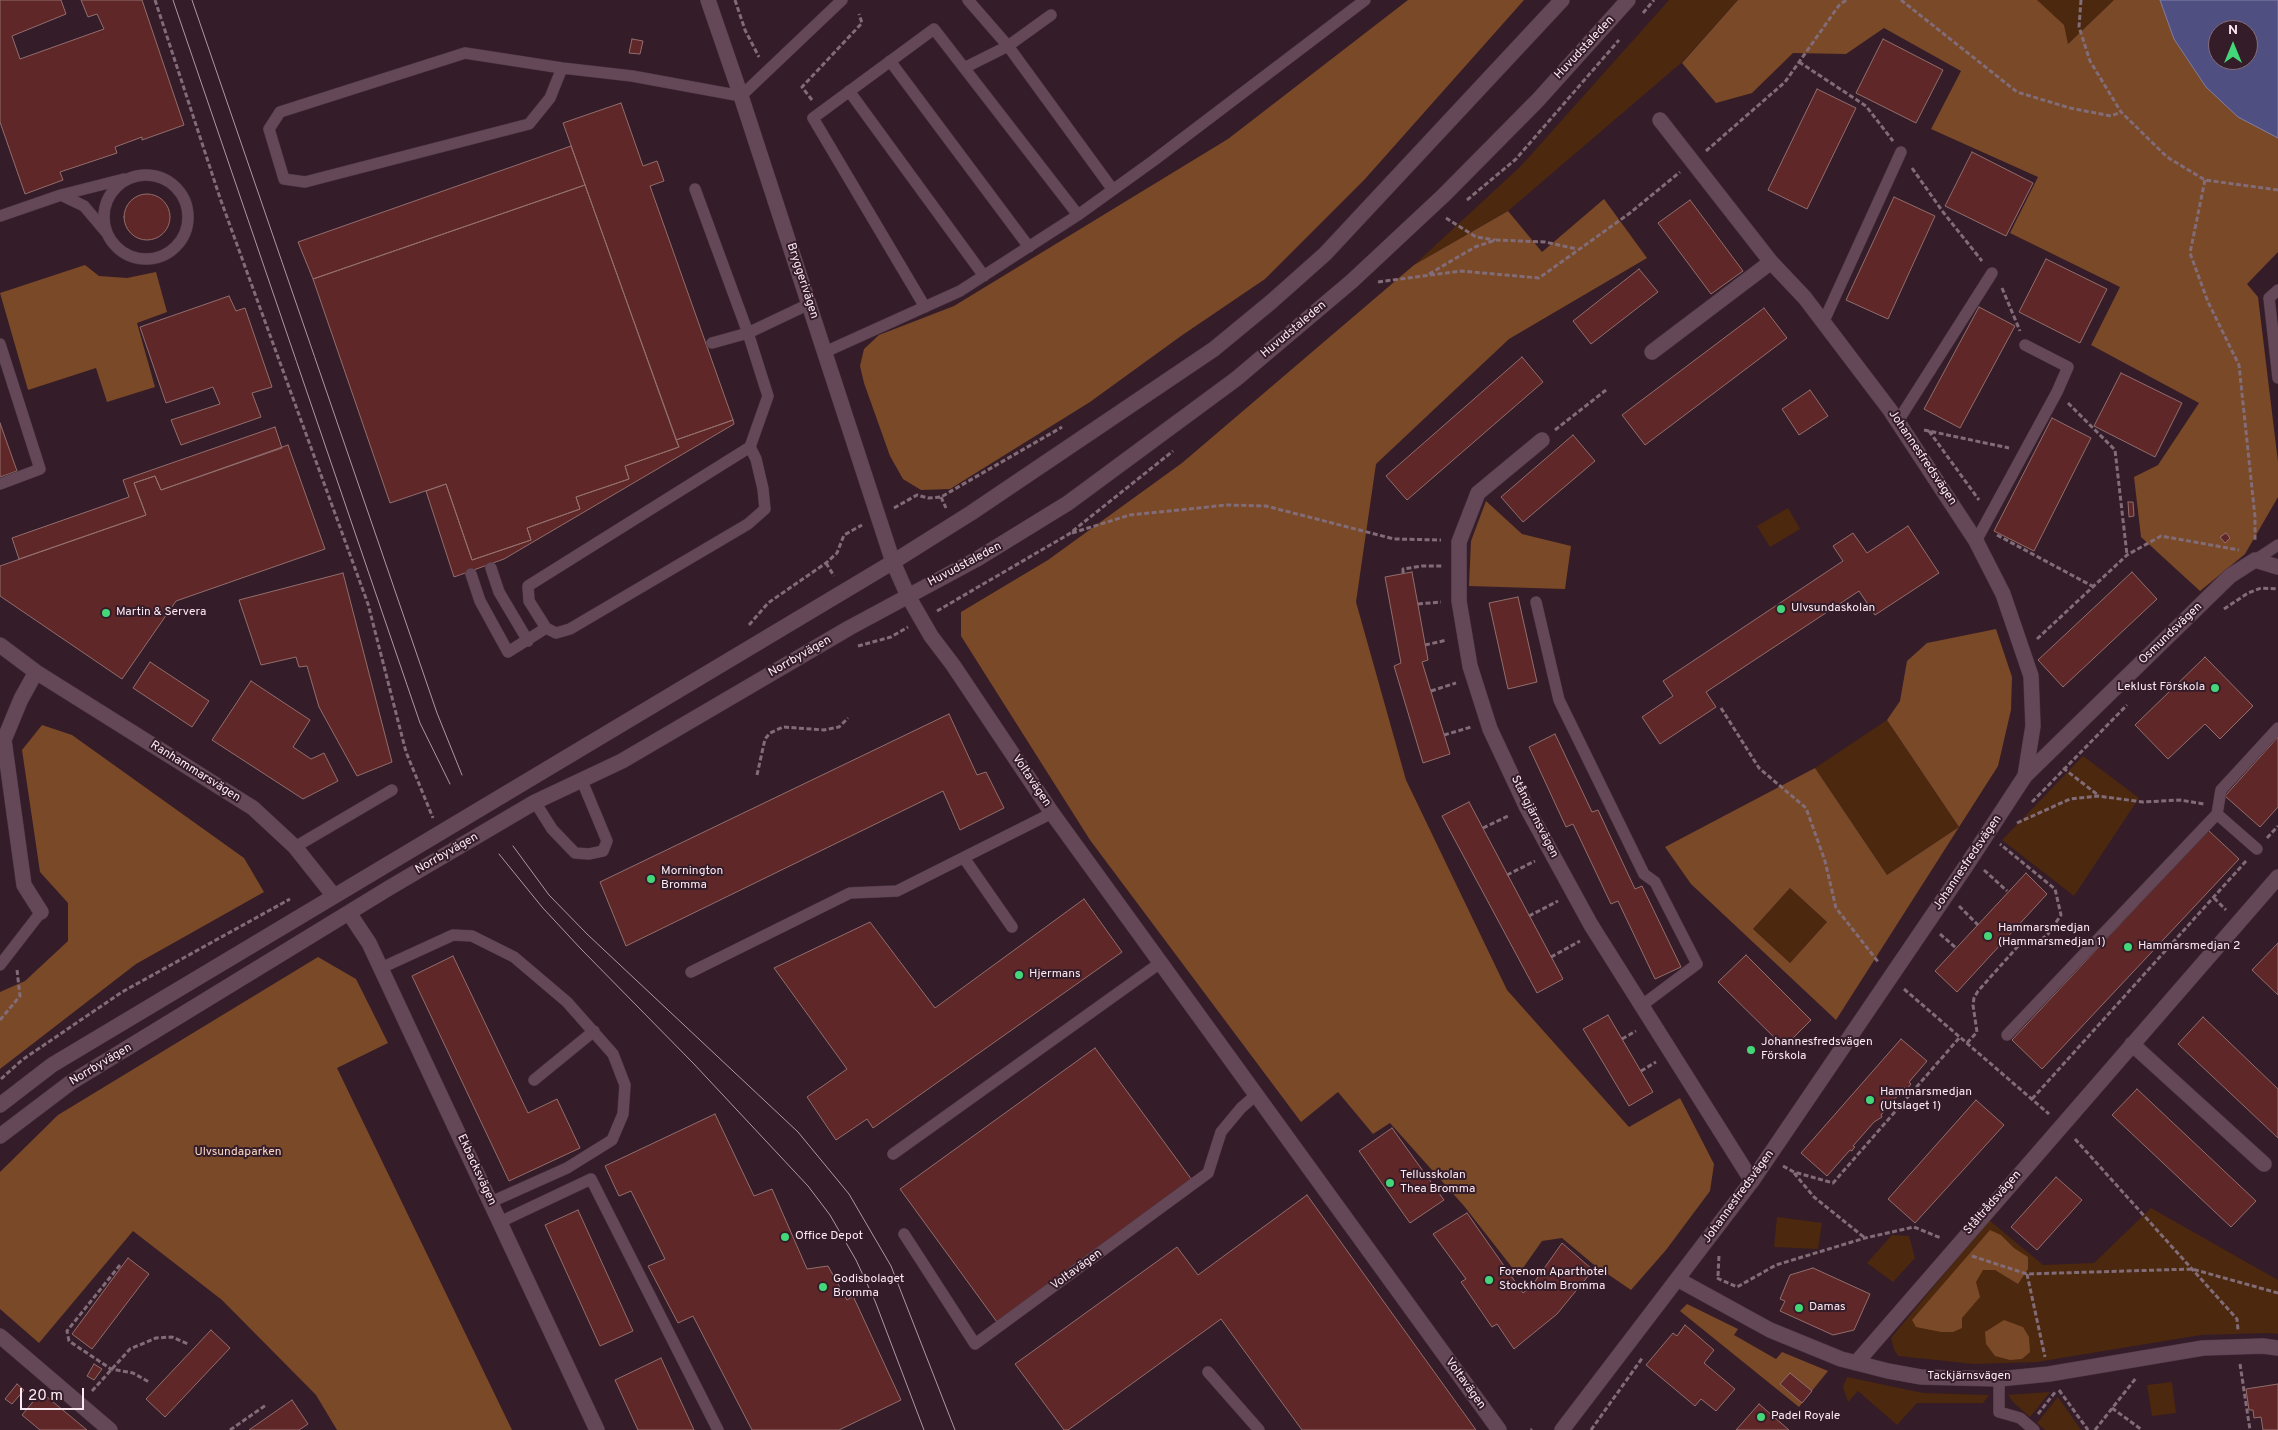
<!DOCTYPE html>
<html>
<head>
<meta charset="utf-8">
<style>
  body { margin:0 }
  #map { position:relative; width:2278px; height:1430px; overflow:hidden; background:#351c29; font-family:Overpass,sans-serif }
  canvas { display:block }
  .north { position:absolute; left:2208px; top:20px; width:50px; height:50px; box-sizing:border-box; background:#351c29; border:1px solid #856e7a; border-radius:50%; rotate:0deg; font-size:14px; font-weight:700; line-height:20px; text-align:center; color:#fceaf3 }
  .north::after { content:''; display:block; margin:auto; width:18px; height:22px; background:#44d77a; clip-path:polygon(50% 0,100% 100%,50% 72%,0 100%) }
  .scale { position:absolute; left:20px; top:1388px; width:64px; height:22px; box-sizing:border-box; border:2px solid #fceaf3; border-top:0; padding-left:6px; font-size:15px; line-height:18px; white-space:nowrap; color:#fceaf3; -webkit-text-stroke:4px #351c29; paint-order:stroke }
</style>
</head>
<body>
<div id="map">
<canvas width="2278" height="1430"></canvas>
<div class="north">N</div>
<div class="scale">20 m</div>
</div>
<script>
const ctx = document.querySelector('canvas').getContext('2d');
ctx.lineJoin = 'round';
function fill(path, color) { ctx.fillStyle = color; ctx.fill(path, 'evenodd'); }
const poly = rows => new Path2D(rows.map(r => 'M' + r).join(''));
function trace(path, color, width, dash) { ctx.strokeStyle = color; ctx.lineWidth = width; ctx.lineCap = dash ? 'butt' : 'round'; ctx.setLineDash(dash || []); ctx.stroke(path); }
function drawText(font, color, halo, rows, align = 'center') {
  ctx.font = font + ' Overpass,sans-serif'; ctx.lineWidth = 4; ctx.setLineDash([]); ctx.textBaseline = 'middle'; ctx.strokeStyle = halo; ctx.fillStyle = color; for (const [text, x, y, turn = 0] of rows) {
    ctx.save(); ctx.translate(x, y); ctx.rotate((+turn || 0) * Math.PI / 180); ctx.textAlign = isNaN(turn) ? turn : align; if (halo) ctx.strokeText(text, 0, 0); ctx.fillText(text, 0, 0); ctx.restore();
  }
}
const green = poly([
  [1669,0,1738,0,1681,63,1508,211,1414,265,1521,166],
  [2037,0,2114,0,2068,44],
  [1788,508,1800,529,1770,547,1757,526],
  [1887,720,1959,827,1887,875,1815,768],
  [2083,756,2139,798,2074,896,2002,840],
  [1790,888,1827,922,1790,963,1753,929],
  [2151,1208,2278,1280,2278,1334,2269,1333,2201,1335,2037,1362,1974,1364,1898,1356,1894,1349,1891,1338,1989,1220,2043,1265,2094,1263],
  [1777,1217,1822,1223,1818,1249,1774,1247],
  [1892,1235,1909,1236,1915,1258,1893,1282,1867,1263],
  [1847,1377,1923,1393,1989,1395,1983,1403,1917,1403,1897,1425,1858,1391,1848,1402,1843,1387],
  [2172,1382,2176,1413,2152,1416,2147,1385],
  [2050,1392,2030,1417,2014,1403,2008,1395],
  [2058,1397,2081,1430,2045,1430,2037,1423]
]);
const forest = poly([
  [1408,0,1524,0,1365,179,1265,279,1181,336,1090,402,950,489,921,490,903,479,890,456,864,383,860,366,864,349,879,335,954,306,1228,139],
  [1738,0,2037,0,2064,25,2068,44,2114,0,2160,0,2174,39,2206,87,2278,138,2278,252,2247,284,2258,297,2278,462,2278,497,2245,554,2200,591,2141,537,2134,477,2158,465,2199,403,2091,345,2120,287,2010,233,2038,177,1931,129,1961,71,1884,28,1846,54,1793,53,1752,93,1716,103,1682,63],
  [1604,199,1647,258,1509,339,1376,464,1356,602,1406,780,1507,990,1629,1127,1680,1098,1714,1164,1710,1191,1666,1250,1631,1290,1593,1264,1562,1238,1542,1241,1518,1275,1464,1206,1390,1123,1373,1134,1338,1092,1301,1122,1090,840,961,636,961,612,1048,560,1182,463,1414,265,1508,211,1542,252],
  [85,265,99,276,127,278,156,272,167,312,137,323,155,387,107,402,96,368,28,390,0,293],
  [1486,501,1522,534,1571,546,1565,589,1469,586,1471,541],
  [1996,629,2012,677,2011,710,1998,766,1836,1020,1691,884,1665,847,1815,768,1887,875,1959,827,1887,720,1900,701,1907,661,1927,643],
  [1790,888,1827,922,1790,963,1753,929],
  [42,725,72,735,244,858,264,892,136,964,0,1069,0,992,25,981,68,941,68,903,40,872,22,750],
  [318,957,356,979,388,1043,337,1068,512,1430,337,1430,316,1395,222,1300,133,1231,39,1343,0,1309,0,1172,58,1115],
  [1990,1230,2001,1235,2014,1248,2028,1257,2028,1269,2018,1284,1995,1270,1983,1270,1976,1282,1980,1297,1962,1318,1962,1328,1953,1332,1941,1332,1916,1327,1912,1320],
  [1687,1304,1738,1329,1734,1335,1776,1359,1782,1352,1828,1371,1799,1407,1680,1311],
  [2004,1320,2023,1327,2029,1337,2030,1352,2022,1359,2010,1360,1995,1356,1986,1344,1985,1332]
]);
const water = poly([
  [2160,0,2278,0,2278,138,2238,117,2206,87,2174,39,2160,0],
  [2218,30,2248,30,2248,60,2218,60,2218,30]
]);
const building = poly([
  [0,0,61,0,66,14,12,36,20,59,104,29,97,14,88,17,81,0,142,0,184,125,142,140,142,137,115,147,117,153,60,172,63,180,25,194,0,122,0,0],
  [632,39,643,41,640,54,629,53,632,39],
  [1883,39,1943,70,1916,123,1856,93,1883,39],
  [1817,89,1856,108,1807,209,1768,190,1817,89],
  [621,103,643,166,657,161,664,181,650,186,733,420,676,440,563,123,621,103],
  [571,146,585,185,313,279,298,242,571,146],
  [1972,152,2033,183,2006,236,1945,206,1972,152],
  [585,185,679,447,625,466,629,479,576,497,580,509,527,528,531,540,472,560,446,484,390,503,313,279,585,185],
  '124 217a23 23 0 1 1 46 0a23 23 0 1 1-46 0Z',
  [1894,197,1935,216,1888,319,1846,300,1894,197],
  [1690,200,1743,271,1711,294,1658,223,1690,200],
  [2046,259,2107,289,2080,343,2019,312,2046,259],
  [1639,269,1658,292,1591,344,1573,321,1639,269],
  [229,296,236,311,245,308,272,387,252,393,261,417,181,445,171,420,220,404,213,387,166,403,140,327,229,296],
  [1979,307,2015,326,1960,428,1924,409,1979,307],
  [1764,308,1787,338,1645,445,1622,415,1764,308],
  [1522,357,1543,382,1407,500,1386,476,1522,357],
  [2121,373,2182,403,2155,457,2094,426,2121,373],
  [1810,390,1828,416,1799,435,1782,409,1810,390],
  [2052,418,2091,438,2034,551,1994,531,2052,418],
  [733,420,734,424,504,559,454,577,426,491,446,484,472,560,531,540,527,528,580,509,576,497,629,479,625,466,679,447,676,440,733,420],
  [0,423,17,471,0,477,0,423],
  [275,427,282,448,161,490,155,476,134,483,146,515,19,559,12,538,129,497,123,480,275,427],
  [1573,435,1595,461,1523,522,1501,497,1573,435],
  [288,445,325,549,176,601,122,679,0,596,0,566,146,515,134,483,155,476,161,490,288,445],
  [2128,502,2133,502,2134,516,2129,517,2128,502],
  [1908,526,1939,573,1875,615,1859,591,1706,692,1716,707,1660,744,1642,717,1673,696,1663,681,1843,561,1833,546,1853,533,1867,553,1908,526],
  [2226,533,2230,538,2225,543,2220,537,2226,533],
  [1412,572,1428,660,1422,662,1450,754,1423,763,1394,666,1401,663,1385,577,1412,572],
  [2132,572,2157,599,2063,687,2038,660,2132,572],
  [343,573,392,762,357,776,319,707,307,666,299,667,296,657,261,665,239,600,343,573],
  [1518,597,1537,682,1508,689,1489,603,1518,597],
  [2205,657,2253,706,2220,739,2205,724,2168,759,2135,725,2205,657],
  [150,662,209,701,192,727,133,688,150,662],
  [251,681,310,720,293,747,311,759,324,753,338,781,303,799,212,740,251,681],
  [949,714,977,775,986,772,1004,808,960,830,943,791,626,946,600,882,949,714],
  [1555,734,1592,812,1598,810,1635,889,1642,886,1681,967,1655,979,1618,901,1611,904,1573,824,1566,827,1529,747,1555,734],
  [2278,737,2278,807,2260,827,2225,796,2278,737],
  [1469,802,1563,979,1537,993,1442,816,1469,802],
  [2208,830,2239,859,2042,1069,2012,1040,2208,830],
  [2026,873,2047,894,1957,992,1935,971,2026,873],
  [1084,899,1122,952,873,1128,867,1119,836,1140,807,1097,847,1069,774,968,870,922,935,1008,1084,899],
  [2278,943,2278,995,2252,970,2278,943],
  [1746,955,1811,1020,1784,1047,1718,982,1746,955],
  [453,956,528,1113,557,1099,580,1148,509,1181,412,976,453,956],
  [1608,1015,1653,1092,1629,1106,1583,1029,1608,1015],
  [2203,1017,2278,1089,2278,1138,2178,1044,2203,1017],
  [1901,1039,1927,1061,1909,1082,1911,1084,1907,1089,1905,1087,1881,1115,1882,1117,1874,1122,1853,1146,1855,1147,1853,1149,1852,1151,1850,1150,1827,1176,1801,1153,1901,1039],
  [1095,1048,1192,1180,997,1322,900,1189,1095,1048],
  [2137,1089,2256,1201,2231,1227,2112,1115,2137,1089],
  [1976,1100,2004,1125,1915,1223,1888,1199,1976,1100],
  [715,1114,754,1196,772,1189,807,1269,828,1266,847,1300,853,1296,901,1400,839,1430,752,1430,693,1316,678,1323,648,1266,665,1259,631,1191,619,1196,605,1166,715,1114],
  [1392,1128,1444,1200,1410,1223,1359,1151,1392,1128],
  [2056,1177,2082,1200,2037,1250,2011,1227,2056,1177],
  [1307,1195,1476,1430,1302,1430,1221,1319,1068,1430,1064,1430,1015,1364,1177,1247,1198,1275,1307,1195],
  [578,1210,633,1331,600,1346,545,1225,578,1210],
  [1467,1213,1523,1293,1531,1287,1562,1243,1593,1270,1557,1314,1514,1349,1497,1324,1492,1327,1461,1282,1466,1279,1433,1234,1467,1213],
  [128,1258,149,1274,92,1349,72,1334,128,1258],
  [1813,1268,1870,1294,1854,1330,1833,1335,1780,1311,1785,1301,1780,1299,1790,1275,1813,1268],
  [1685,1325,1714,1350,1704,1363,1735,1389,1716,1411,1701,1399,1695,1406,1646,1365,1673,1333,1677,1336,1685,1325],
  [211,1330,230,1348,165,1417,146,1399,211,1330],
  [661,1358,694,1430,638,1430,615,1380,661,1358],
  [94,1364,102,1369,94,1380,87,1376,94,1364],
  [1790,1373,1812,1391,1802,1403,1780,1384,1790,1373],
  [17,1384,24,1390,12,1404,5,1399,17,1384],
  [2278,1384,2278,1430,2263,1430,2261,1417,2254,1418,2253,1410,2249,1410,2246,1389,2278,1384],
  [41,1392,87,1430,40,1430,22,1415,41,1392],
  [292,1400,308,1424,299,1430,249,1430,292,1400],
  [1759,1404,1789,1430,1736,1430,1759,1404]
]);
const path = poly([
  [155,0,220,198,368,604,406,752,433,818],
  [735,0,745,30,759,57],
  [1901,0,2017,92,2070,108,2111,116,2121,112],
  [2081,0,2079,27,2090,61,2121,112,2167,157,2205,180,2278,190],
  [1643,13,1654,0],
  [1799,62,1866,106,1893,141],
  [812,100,802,87,862,23,859,14],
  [1706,151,1785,82,1840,4,1847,0],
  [1912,168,1943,212,1982,261],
  [2205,180,2190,253,2208,302,2239,365,2255,517,2255,542],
  [1467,200,1516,159,1619,40],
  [1446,218,1476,237,1495,240],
  [1429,274,1475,247,1496,240,1545,242,1577,249],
  [1378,282,1461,271,1539,278,1630,213,1680,172],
  [2002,288,2020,331],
  [2068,403,2115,450,2127,555],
  [1555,430,1606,390],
  [1924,430,2009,448],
  [1929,431,1979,500],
  [941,497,946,508],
  [894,508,917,495,928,498,941,497,1062,427],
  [1072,533,1130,515,1227,505,1266,506,1394,539,1441,540],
  [1997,535,2094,587],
  [826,563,834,576],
  [1403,573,1403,569,1422,566,1443,566],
  [1418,604,1441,602],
  [2224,609,2248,593,2261,588,2278,589],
  [937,611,1069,534,1173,451],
  [749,625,768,603,826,563,837,553,844,535,862,525],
  [2037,639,2127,555,2161,536,2239,550],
  [1425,645,1447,640],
  [858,646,891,637,908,627],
  [1431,691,1456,683],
  [1721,708,1759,768,1806,808,1825,861,1836,908,1879,963],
  [1444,735,1471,727],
  [2063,768,2098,795],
  [757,775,765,739,770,733,783,727,824,730,839,727,848,718],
  [2032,802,2127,705],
  [2017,823,2070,799,2098,796,2143,802,2180,800,2204,804],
  [1483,828,1510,815],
  [2267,838,2278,826],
  [1984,870,2007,891],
  [1507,875,1535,861],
  [2214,898,2226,910],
  [1959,906,1978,925],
  [1529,916,1558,901],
  [1940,934,1956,948],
  [1551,957,1580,941],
  [1904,989,2049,1114],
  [0,1020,20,996,17,970],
  [1622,1039,1636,1031],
  [1967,1043,1977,1032,1973,1005,1974,998,1978,991,2020,944,2041,940,2048,934,2061,915,2055,889,2000,844],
  [1641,1071,1656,1062],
  [1,1079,22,1060,122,992,290,899],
  [2032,1099,2247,860],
  [2075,1139,2237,1319,2238,1330],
  [1783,1166,1794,1172,1833,1183,1960,1037],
  [1794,1173,1814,1197,1865,1238],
  [1972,1256,2027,1274,2192,1269,2278,1293],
  [120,1265,67,1331,69,1341,111,1369,133,1373,149,1382],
  [2027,1274,2045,1357],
  [1718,1276,1719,1255],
  [1717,1278,1737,1287,1776,1265,1865,1238,1914,1227,1941,1238],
  [2240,1364,2250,1430],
  [2059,1390,2088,1430],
  [92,1391,130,1349,156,1338,172,1337,188,1344],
  [2112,1408,2142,1430],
  [2038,1414,2056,1391],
  [230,1430,266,1405],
  [1531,1430,1532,1429],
  [1591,1430,1643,1357],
  [2095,1430,2136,1378]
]);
const service = poly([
  [968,0,1008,46,1113,190],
  [890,61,1029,247],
  [562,68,550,98,529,124,305,182,284,179,269,129,280,112,465,53,562,68,632,76,741,96,842,0],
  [964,68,1008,46,1051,15],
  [849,91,984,276],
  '104 217a42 42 0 1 1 84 0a42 42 0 1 1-84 0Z',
  [695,189,748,333,712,343],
  [61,195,124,179],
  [0,216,61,195,84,206,106,232],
  [2278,290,2269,298,2278,378],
  [925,307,813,118,934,29,1078,215],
  [1823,323,1901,152],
  [0,344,40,469,0,484],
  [825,352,960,291,1078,215,1153,161,1365,0],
  [1898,421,1992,273],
  [750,447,756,459,763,489,765,509,748,524,570,629,556,633,546,628,529,601,528,586,750,447,768,396,748,333,809,304],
  [1976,541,2057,392,2068,367,2025,345],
  [2255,560,2278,545],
  [491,568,499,592,528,641],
  [471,574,480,601,508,652,546,628],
  [1536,602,1559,700,1644,874,1655,882,1697,964,1641,1006],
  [535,802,552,829,575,853,589,854,603,851,607,841,582,781],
  [2217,814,2257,849],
  [295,847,392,790],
  [964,858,1012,927],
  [0,965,41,912],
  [381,968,453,935,472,936,514,957,567,1002,613,1054,625,1085,623,1114,612,1140,567,1168,491,1202],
  [691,972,850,893,897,891,1052,813],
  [2007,1035,2217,814,2221,790,2278,728],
  [534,1080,594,1031],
  [893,1154,1160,963],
  [500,1222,591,1179,718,1430],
  [904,1234,975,1344,1208,1173,1221,1132,1241,1108,1256,1095],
  [1208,1372,1259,1430],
  [1999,1379,1999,1412,2020,1418,2034,1430]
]);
const minor = poly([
  [708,0,741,96,893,562],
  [1652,352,1771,262],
  [1542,440,1478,493,1459,542,1459,601,1470,666,1490,729,1527,808,1591,925,1752,1181],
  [908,596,931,636,953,665,1052,813,1499,1430],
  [0,645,36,672,253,808,295,847,334,896],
  [36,672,21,699,4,740,24,885,41,912],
  [2025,776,2230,576,2255,560,2278,567],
  [349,913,369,943,597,1430],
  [2132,1044,2264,1164],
  [1679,1280,1770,1330,1841,1359,1888,1371,1921,1377,1999,1379,2049,1374,2203,1348,2263,1346,2278,1348],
  [0,1336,110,1430],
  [1856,1363,2278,877],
  [1562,1430,1752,1181,1966,866,2025,776,2033,726,2031,676,2003,594,1976,541,1890,410,1805,298,1771,262,1660,120]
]);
const secondary = poly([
  [893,562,908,596],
  [0,1105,52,1065,893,562,971,513,1214,349,1271,302,1325,254,1562,0],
  [0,1136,70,1083,389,888,535,802,622,761,849,628,977,559,1068,503,1236,379,1352,281,1444,195,1538,100,1628,0]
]);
const tram = poly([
  [173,0,420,723,450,784],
  [192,0,437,713,462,775],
  [513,846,549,895,587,934,798,1132,849,1194,891,1266,955,1430],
  [499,854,542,907,581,949,693,1063,808,1186,830,1215,856,1260,875,1301,924,1430]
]);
const markers = [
  [1781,609,5,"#44d77a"],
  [106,613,5,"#44d77a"],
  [2215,688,5,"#44d77a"],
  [651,879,5,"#44d77a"],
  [1988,936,5,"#44d77a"],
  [2128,947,5,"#44d77a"],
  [1019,975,5,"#44d77a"],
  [1751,1050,5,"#44d77a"],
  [1870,1100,5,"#44d77a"],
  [1390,1183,5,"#44d77a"],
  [785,1237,5,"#44d77a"],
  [1489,1280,5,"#44d77a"],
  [823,1287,5,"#44d77a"],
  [1799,1308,5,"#44d77a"],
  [1761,1417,5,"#44d77a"]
];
const streetNames = [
  ["Huvudstaleden",1585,48,-47],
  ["Bryggerivägen",802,281,72],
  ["Huvudstaleden",1294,330,-40],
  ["Johannesfredsvägen",1922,458,56],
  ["Huvudstaleden",965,565,-28],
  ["Osmundsvägen",2171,634,-44],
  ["Norrbyvägen",800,657,-30],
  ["Ranhammarsvägen",195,772,32],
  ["Voltavägen",1031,781,56],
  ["Stångjärnsvägen",1534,817,63],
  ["Norrbyvägen",447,854,-30],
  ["Johannesfredsvägen",1968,863,-56],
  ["Norrbyvägen",101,1065,-31],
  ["Ekbacksvägen",476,1170,65],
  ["Johannesfredsvägen",1739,1197,-54],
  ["Ståltrådsvägen",1993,1203,-49],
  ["Voltavägen",1077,1270,-36],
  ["Tackjärnsvägen",1969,1377],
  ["Voltavägen",1465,1384,54]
];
const poiNames = [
  ["Ulvsundaskolan",1791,609],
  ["Martin & Servera",116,613],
  ["Leklust Förskola",2205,688,"right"],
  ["Mornington",661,872],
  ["Bromma",661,886],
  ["Hammarsmedjan",1998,929],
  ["(Hammarsmedjan 1)",1998,943],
  ["Hammarsmedjan 2",2138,947],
  ["Hjermans",1029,975],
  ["Johannesfredsvägen",1761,1043],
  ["Förskola",1761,1057],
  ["Hammarsmedjan",1880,1093],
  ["(Utslaget 1)",1880,1107],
  ["Tellusskolan",1400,1176],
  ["Thea Bromma",1400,1190],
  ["Office Depot",795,1237],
  ["Forenom Aparthotel",1499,1273],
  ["Stockholm Bromma",1499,1287],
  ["Godisbolaget",833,1280],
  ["Bromma",833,1294],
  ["Damas",1809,1308],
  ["Padel Royale",1771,1417]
];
const parkNames = [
  ["Ulvsundaparken",238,1153]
];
fill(green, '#4b280e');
fill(forest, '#7a4927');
fill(water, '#4f4f82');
trace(water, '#837ea4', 1);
fill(building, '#602729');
trace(building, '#916e6d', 1);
trace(service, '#4c3744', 12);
trace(minor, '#4c3744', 16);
trace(secondary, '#4c3744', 16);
trace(path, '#826c77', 3, [5, 2.5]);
trace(service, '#654857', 11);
trace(minor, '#654857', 15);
trace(secondary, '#654857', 15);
trace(tram, '#ac98a2', 1);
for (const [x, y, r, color] of markers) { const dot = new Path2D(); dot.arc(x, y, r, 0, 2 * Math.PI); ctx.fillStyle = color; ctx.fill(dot); trace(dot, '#351c29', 2); }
drawText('12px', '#fceaf3', '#351c29', streetNames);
drawText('12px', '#fceaf3', '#351c29', poiNames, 'left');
drawText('12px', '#f8d8c4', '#351c29', parkNames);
</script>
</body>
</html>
